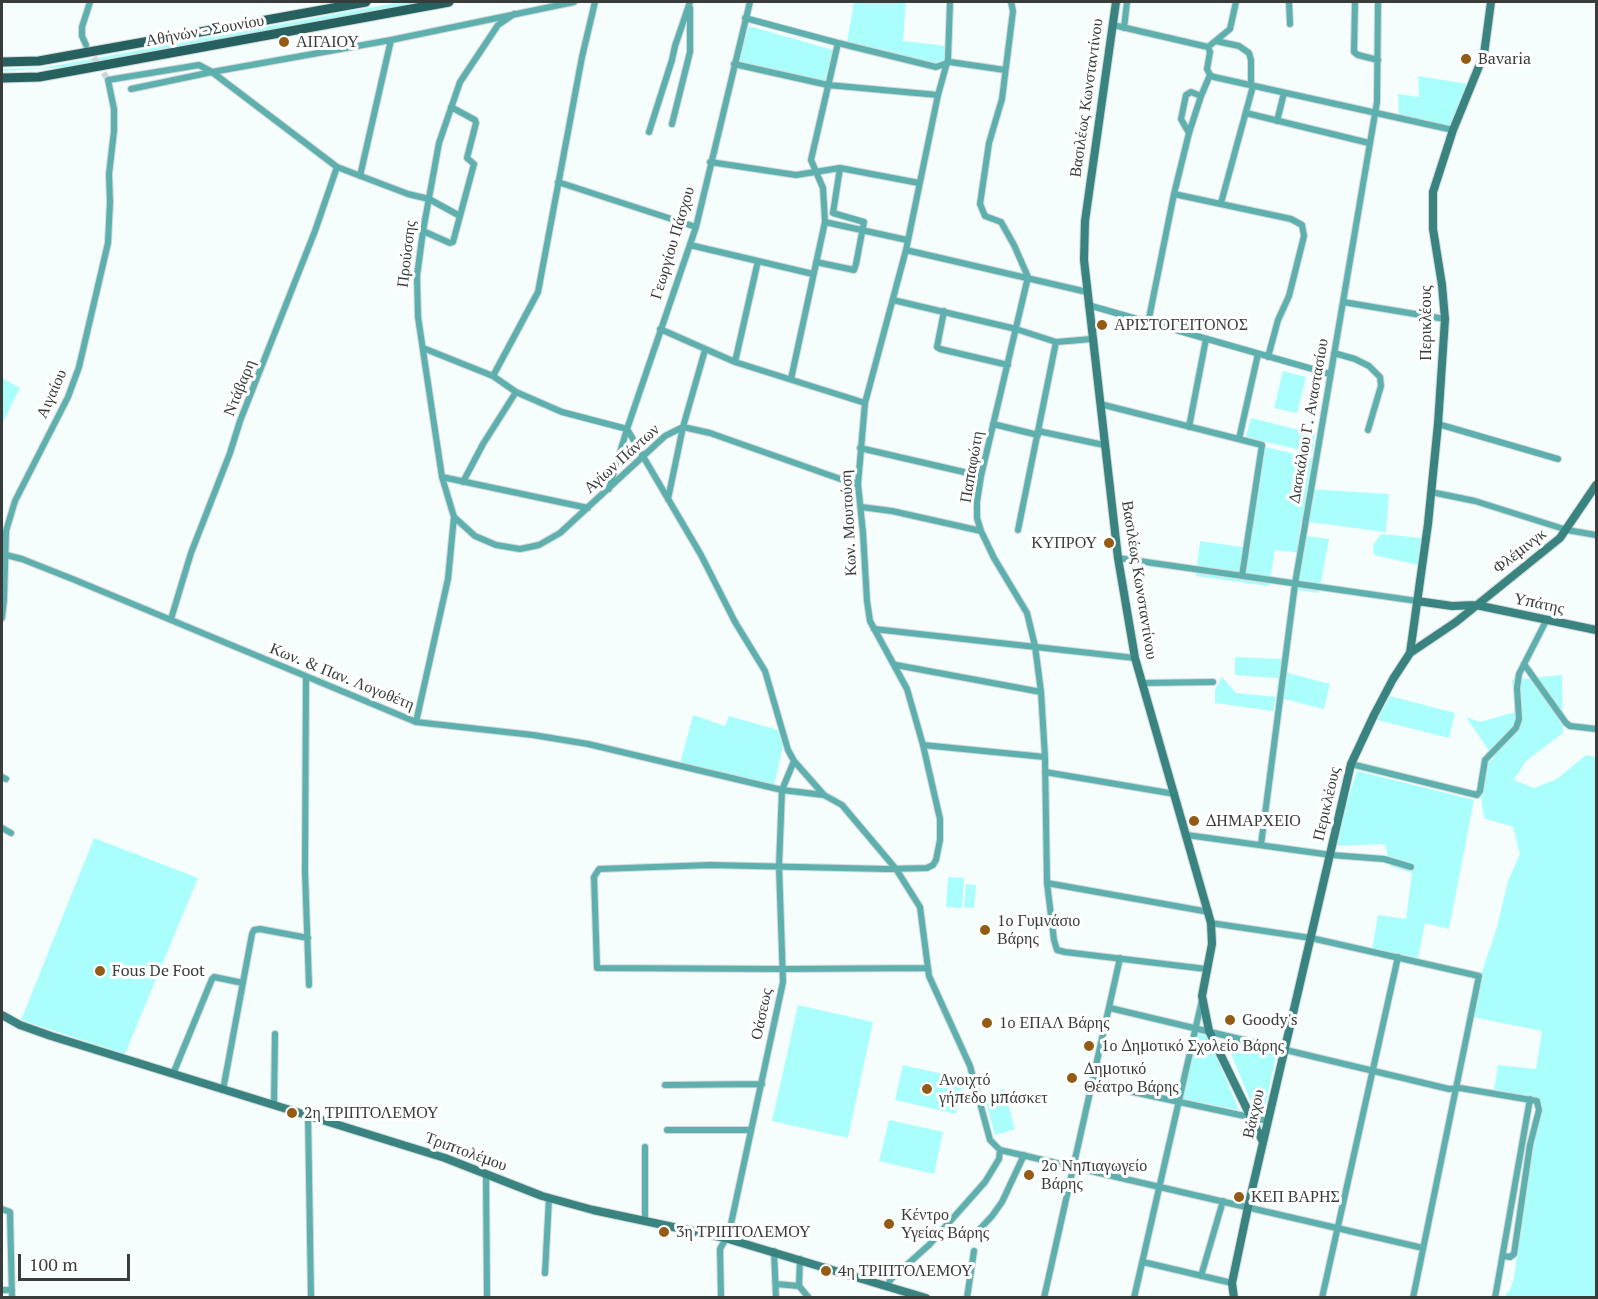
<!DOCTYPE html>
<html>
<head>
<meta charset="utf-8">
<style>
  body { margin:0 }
  #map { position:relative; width:1598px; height:1299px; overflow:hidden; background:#f5fdfd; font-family:"PT Serif",serif }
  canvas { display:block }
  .frame { position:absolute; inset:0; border:3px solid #383c3b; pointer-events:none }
  .scale { position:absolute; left:18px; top:1254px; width:112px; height:27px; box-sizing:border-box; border:3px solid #383c3b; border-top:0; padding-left:8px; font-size:18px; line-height:21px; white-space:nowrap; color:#383c3b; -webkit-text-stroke:4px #fff; paint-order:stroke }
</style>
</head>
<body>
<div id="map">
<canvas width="1598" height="1299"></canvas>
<div class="frame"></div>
<div class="scale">100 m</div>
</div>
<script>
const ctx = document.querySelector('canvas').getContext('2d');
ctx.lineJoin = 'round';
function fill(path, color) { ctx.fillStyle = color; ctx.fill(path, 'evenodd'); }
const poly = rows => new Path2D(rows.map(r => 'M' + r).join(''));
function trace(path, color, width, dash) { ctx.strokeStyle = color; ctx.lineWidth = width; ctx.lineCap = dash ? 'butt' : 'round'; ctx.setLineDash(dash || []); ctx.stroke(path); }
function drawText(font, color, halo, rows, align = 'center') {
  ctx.font = font + ' "PT Serif",serif'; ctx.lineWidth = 6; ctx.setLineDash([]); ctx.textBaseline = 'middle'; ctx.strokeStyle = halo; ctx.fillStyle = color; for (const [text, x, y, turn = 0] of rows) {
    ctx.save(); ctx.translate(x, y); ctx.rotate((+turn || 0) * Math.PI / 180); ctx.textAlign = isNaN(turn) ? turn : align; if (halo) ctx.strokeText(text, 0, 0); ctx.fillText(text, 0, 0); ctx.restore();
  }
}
const green = poly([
  [401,2,424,2,67,67,2,71,2,69,42,68],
  [854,2,906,2,903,41,946,46,945,60,938,65,847,42],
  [749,26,833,50,824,83,738,62],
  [1418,76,1468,84,1450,131,1399,118,1398,94,1419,97],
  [1283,371,1306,377,1297,413,1274,408],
  [2,378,20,388,2,424],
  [1251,418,1315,434,1312,453,1246,437],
  [1265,447,1312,458,1308,489,1389,494,1386,532,1301,521,1299,535,1329,539,1319,593,1298,590,1303,553,1275,550,1269,586,1196,576,1200,541,1249,548],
  [1381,534,1421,538,1418,565,1374,555,1373,545],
  [1235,657,1282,659,1280,671,1330,684,1324,709,1276,697,1273,711,1215,703,1215,690,1222,677,1236,693,1276,697,1278,678,1235,675],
  [1562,675,1563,733,1526,761,1514,780,1534,788,1557,779,1586,755,1596,757,1596,1297,1504,1297,1510,1290,1514,1278,1532,1141,1542,1106,1538,1099,1494,1091,1498,1065,1536,1069,1542,1031,1473,1017,1481,975,1497,927,1508,881,1520,854,1513,827,1484,818,1481,796,1486,764,1494,758,1466,717,1480,722,1515,712,1512,680],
  [1390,696,1455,713,1449,738,1377,720],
  [693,715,725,726,729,716,778,730,783,746,774,785,680,764],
  [1357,771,1474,800,1449,929,1425,923,1418,958,1372,949,1378,915,1406,919,1412,873,1390,866,1385,844,1333,846],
  [94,838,198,878,125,1054,21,1020],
  [948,877,964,878,962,908,946,907],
  [966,884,976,885,974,908,964,907],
  [798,1005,873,1022,848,1138,772,1121],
  [1198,1033,1207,1035,1239,1110,1183,1099],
  [1225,1039,1277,1051,1263,1116,1256,1114],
  [903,1065,964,1079,956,1114,895,1100],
  [1004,1089,1015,1129,995,1135,984,1095],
  [889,1120,943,1132,934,1174,879,1161]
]);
const streetTunnel = poly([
  [89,50,108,80]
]);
const street = poly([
  [1011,2,1013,11,1002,99,989,143,980,204,985,216,1001,222,1014,245,1028,277,981,476,977,502,977,518,981,531,994,558,1027,613,1035,646,1041,692,1045,757,1047,883,1054,940,1057,950,1065,952,1206,969],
  [1289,2,1290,24],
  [1355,2,1354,52,1358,55,1378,60],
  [745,18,838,43,936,67,950,62,1005,70],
  [1113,25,1208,47,1210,52,1207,69,1210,75,1214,77,1453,130],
  [1124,28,1127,2],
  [1216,41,1239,46,1249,53,1251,60,1251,85],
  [86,45,82,36,82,27,90,2],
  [1208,47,1230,29,1236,2],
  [734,64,828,85,938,95],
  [131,89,212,72,391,40,574,2],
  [1201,96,1210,75],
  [1246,113,1369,143],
  [1277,121,1284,93],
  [672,124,690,52,690,8],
  [649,132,672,60,675,46,690,2],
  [710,162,796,175,840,168,919,183],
  [360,176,391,40],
  [558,182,696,227],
  [1174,194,1291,219,1302,225,1304,236,1289,296,1278,320,1268,357],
  [1221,203,1253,86],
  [825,222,907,240],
  [423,231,450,243,453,242,474,164,467,158,476,123,475,120,451,107],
  [690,245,813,274],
  [906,250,1087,292],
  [816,262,854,270,856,264,864,222,833,213,840,168],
  [893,300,1016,329,1056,342,1092,339],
  [1343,302,1445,319],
  [1088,305,1330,374],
  [944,311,937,347,940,349,1008,365],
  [1148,323,1174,194,1189,133,1201,96,1191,92,1186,95,1181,119,1189,133],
  [660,329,735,362,865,403],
  [423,348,493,376,516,392,562,412,627,429,701,555,735,622,765,671,788,750,794,761,824,795,842,805,896,869,920,907,929,976,970,1066,990,1140,1000,1150],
  [1334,353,1355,359,1369,366,1380,377,1381,386,1368,430],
  [735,362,758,261],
  [493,376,538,292,582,57,595,2],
  [791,379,825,222,823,188,811,160,838,43],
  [1100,404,1262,445,1242,576],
  [993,424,1038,435],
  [1438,424,1558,459],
  [1189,427,1206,339],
  [1038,431,1104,445],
  [1239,439,1258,354],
  [860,448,981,476],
  [442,477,588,508],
  [463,482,483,444,516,392],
  [609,489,627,429,696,227,750,2],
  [1431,492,1475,501,1567,530,1596,535],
  [668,499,683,427,705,350],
  [861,507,892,511,981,531],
  [454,517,475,536,496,545,520,549,539,545,560,533,665,436,683,427,710,433,846,481,858,484],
  [1018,530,1056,342],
  [6,555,22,559,75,580,416,722,533,735,588,744,782,790,824,795],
  [1118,558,1417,601],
  [2,618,4,600,6,531,15,501,68,397,79,367,108,243,110,202,109,174,114,131,114,109,108,80,199,65,212,72,337,167,408,194,429,199,460,216],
  [171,619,191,553,230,453,240,421,315,231,337,167],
  [874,629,1135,658],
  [1524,664,1566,723,1570,726,1596,729],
  [896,665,1041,692],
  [306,677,305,872,309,985],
  [1142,683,1213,682],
  [416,722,448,579,454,517,442,477,418,317,417,276,423,231,439,143,460,82,498,25,514,14],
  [923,745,1045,757],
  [1351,764,1477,795,1480,791,1485,760,1516,728,1519,719,1517,688,1519,674,1546,621],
  [1045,772,1175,794],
  [2,777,6,779],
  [2,828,11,833],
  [1187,835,1331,855,1384,859,1411,867],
  [1261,845,1295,584,1377,102,1378,2],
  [1047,883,1209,912],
  [1211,923,1311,938,1479,976,1413,1298],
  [928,968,783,969,597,968,594,877,599,869,710,865,886,869,927,868,933,865,936,860,940,840,940,819,923,745,907,689,870,621,867,601,863,533,858,484,865,403,906,250,938,95,948,59,950,2],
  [1110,1008,1449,1089,1460,1088,1537,1101,1539,1110,1530,1145,1514,1254,1510,1257,1504,1256],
  [173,1074,212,979,214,977,243,983],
  [1091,1083,1268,1121],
  [665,1085,762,1084],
  [223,1090,252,934,254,930,260,929,308,938],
  [274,1104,275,1034],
  [308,1114,311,1298],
  [667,1130,751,1130],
  [645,1147,645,1221],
  [1000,1150,1423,1248],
  [486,1175,487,1298],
  [2,1209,10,1212,12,1298],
  [978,1231,992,1216,1002,1202,1024,1155],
  [774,1251,776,1298],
  [800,1259,799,1286,809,1298],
  [1143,1262,1232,1283],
  [545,1273,549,1198],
  [1201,1276,1223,1201],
  [776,1284,799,1286],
  [887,1286,891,1279,929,1245,985,1182,999,1159,1000,1150],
  [2,1290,12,1290],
  [721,1298,720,1249,729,1233,783,982,779,866,782,790,794,761],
  [967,1298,974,1251],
  [1044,1298,1120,958],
  [1134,1298,1202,1000],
  [1322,1298,1398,957],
  [1495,1298,1530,1099]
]);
const secondary = poly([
  [1116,2,1085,221,1084,260,1118,558,1135,658,1211,923,1212,944,1202,996,1209,1031,1263,1142],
  [1417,601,1452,606,1476,605,1596,630],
  [1410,653,1428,524,1438,424,1445,319,1442,285,1433,229,1433,192,1453,130,1484,54,1491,2],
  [2,1015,20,1025,51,1036,445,1158,542,1196,593,1210,725,1238,926,1298],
  [1234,1298,1232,1283,1248,1207,1351,764,1374,715,1393,679,1410,653,1456,622,1560,538,1596,485]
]);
const primary = poly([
  [2,62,39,61,366,2],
  [2,78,39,77,449,2]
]);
const markers = [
  [284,42,6,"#935b14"],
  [1466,59,6,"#935b14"],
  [1102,325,6,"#935b14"],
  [1109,543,6,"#935b14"],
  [1194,821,6,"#935b14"],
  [985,930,6,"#935b14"],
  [100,971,6,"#935b14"],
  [1230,1020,6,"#935b14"],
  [987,1023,6,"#935b14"],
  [1089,1046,6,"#935b14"],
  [1072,1078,6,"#935b14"],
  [927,1089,6,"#935b14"],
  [292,1113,6,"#935b14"],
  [1029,1175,6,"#935b14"],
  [1239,1197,6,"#935b14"],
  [889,1224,6,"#935b14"],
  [664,1232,6,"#935b14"],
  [826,1271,6,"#935b14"]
];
const streetNames = [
  ["Αθήνών - Σουνίου",205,31,-10],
  ["Βασιλέως Κωνσταντίνου",1087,98,-82],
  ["Γεωργίου Πάσχου",673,243,-73],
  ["Προύσσης",407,254,-83],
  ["Περικλέους",1426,323,-90],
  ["Ντάβαρη",240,388,-68],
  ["Αιγαίου",52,394,-66],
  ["Δασκάλου Γ. Αναστασίου",1309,421,-80],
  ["Αγίων Πάντων",622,459,-42],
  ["Παπαφώτη",972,467,-80],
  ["Κων. Μουτούση",849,523,-93],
  ["Φλέμινγκ",1520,551,-38],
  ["Βασιλέως Κωνσταντίνου",1139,580,81],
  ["Υπάτης",1539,604,12],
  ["Κων. & Παν. Λογοθέτη",342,677,22],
  ["Περικλέους",1327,804,-77],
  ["Οάσεως",762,1014,-78],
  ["Βάκχου",1254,1114,-77],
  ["Τριπτολέμου",466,1152,20]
];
const poiNames = [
  ["ΑΙΓΑΙΟΥ",296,42],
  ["Bavaria",1478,59],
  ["ΑΡΙΣΤΟΓΕΙΤΟΝΟΣ",1114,325],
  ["ΚΥΠΡΟΥ",1097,543,"right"],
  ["ΔΗΜΑΡΧΕΙΟ",1206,821],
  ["1ο Γυμνάσιο",997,921],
  ["Βάρης",997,939],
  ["Fous De Foot",112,971],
  ["Goody's",1242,1020],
  ["1ο ΕΠΑΛ Βάρης",999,1023],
  ["1ο Δημοτικό Σχολείο Βάρης",1101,1046],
  ["Δημοτικό",1084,1069],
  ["Θέατρο Βάρης",1084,1087],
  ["Ανοιχτό",939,1080],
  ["γήπεδο μπάσκετ",939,1098],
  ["2η ΤΡΙΠΤΟΛΕΜΟΥ",304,1113],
  ["2ο Νηπιαγωγείο",1041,1166],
  ["Βάρης",1041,1184],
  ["ΚΕΠ ΒΑΡΗΣ",1251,1197],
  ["Κέντρο",901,1215],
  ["Υγείας Βάρης",901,1233],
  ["3η ΤΡΙΠΤΟΛΕΜΟΥ",676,1232],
  ["4η ΤΡΙΠΤΟΛΕΜΟΥ",838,1271]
];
fill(green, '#aafffd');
trace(streetTunnel, '#cfd6d6', 6, [6, 3]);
trace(street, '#d3dada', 8);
trace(secondary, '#d3dada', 10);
trace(primary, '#d3dada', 11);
trace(street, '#5eb0af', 6);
trace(secondary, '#398381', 8);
trace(primary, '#266160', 9);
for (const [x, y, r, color] of markers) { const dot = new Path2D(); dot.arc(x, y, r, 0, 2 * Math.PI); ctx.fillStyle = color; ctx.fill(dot); trace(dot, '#fff', 2); }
drawText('16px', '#383c3b', '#fff', streetNames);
drawText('16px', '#383c3b', '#fff', poiNames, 'left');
</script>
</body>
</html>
